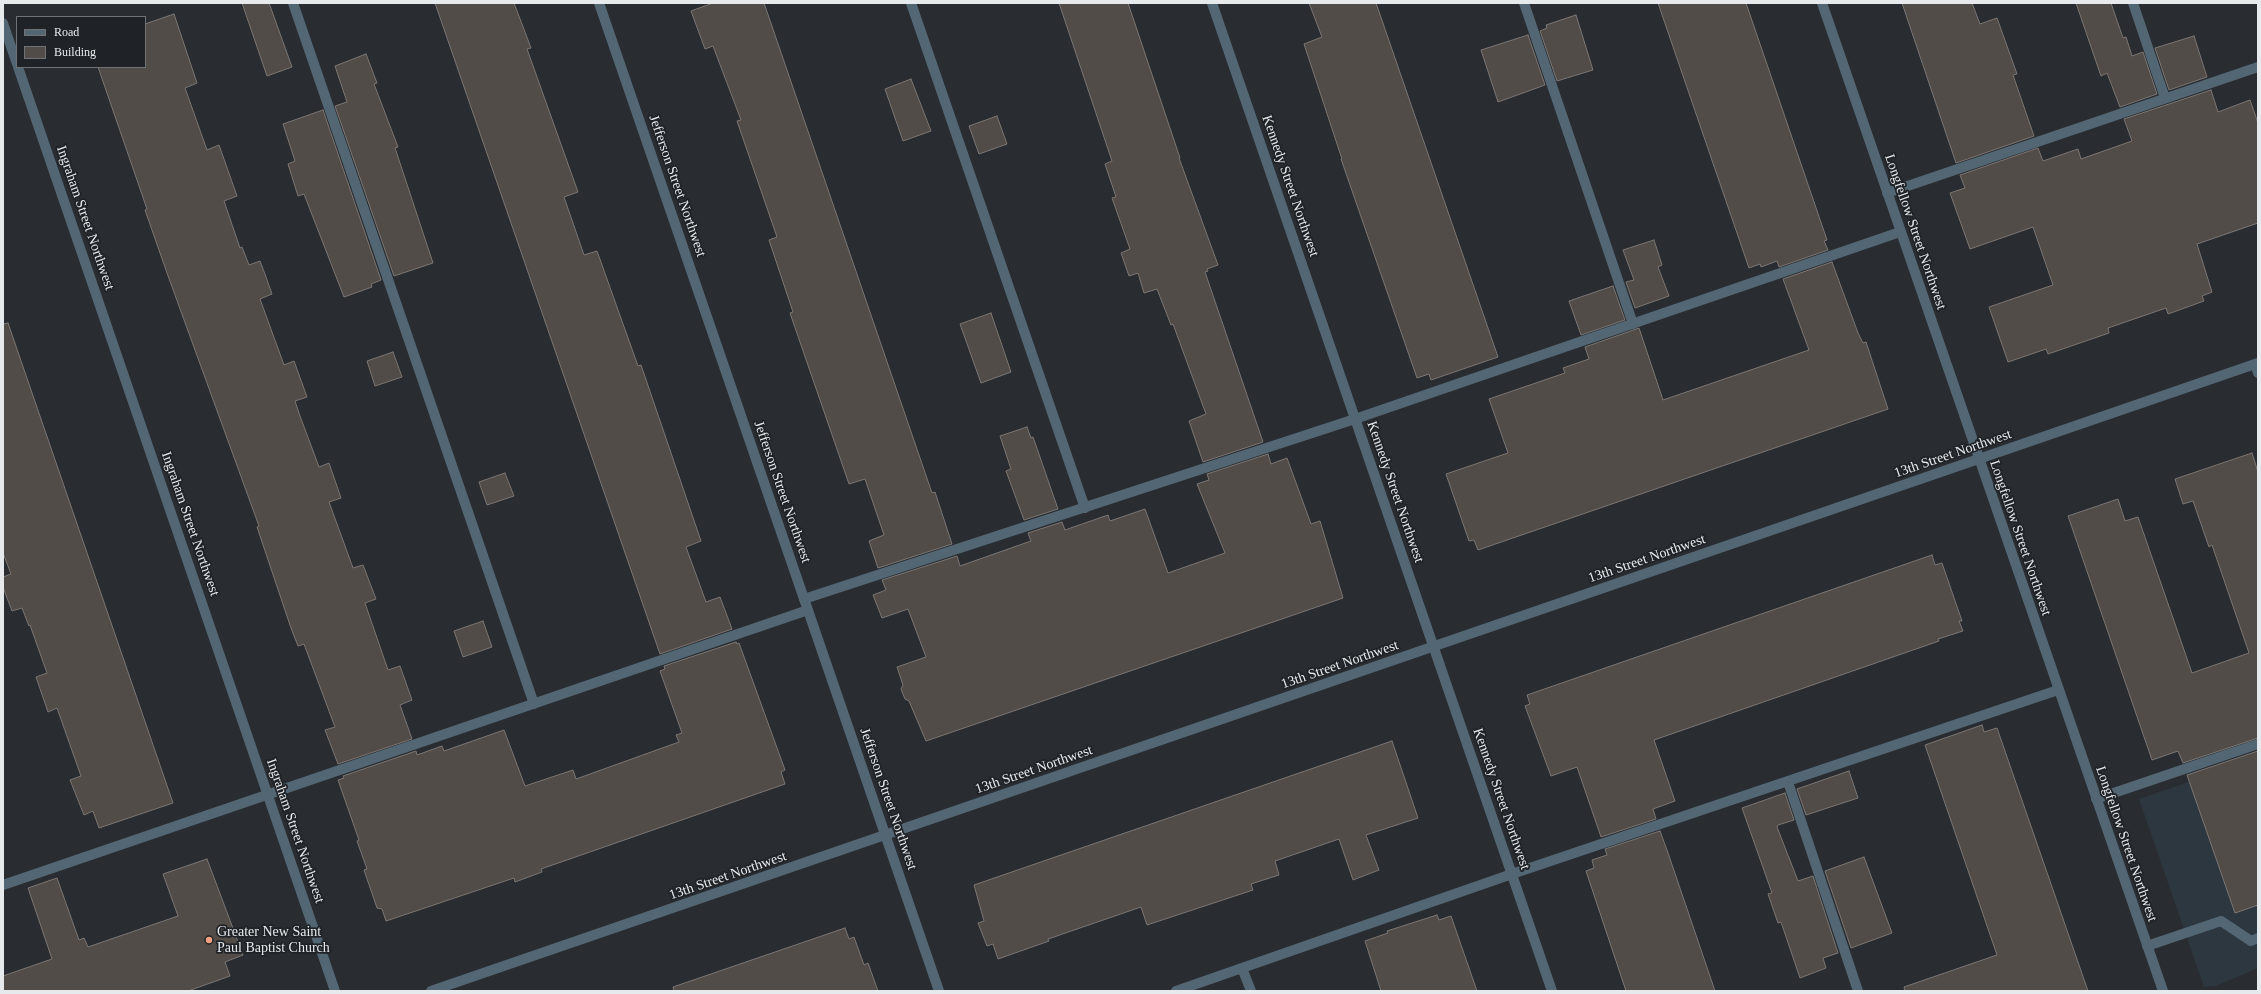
<!DOCTYPE html>
<html>
<head>
<meta charset="utf-8">
<style>
  body { margin:0 }
  #map { position:relative; width:2261px; height:994px; overflow:hidden; background:#292d31; font-family:Georgia,serif }
  canvas { display:block }
  .frame { position:absolute; inset:0; border:4px solid #e7eaed; pointer-events:none }
  .legend { position:absolute; left:16px; top:16px; width:130px; height:52px; box-sizing:border-box; background:#1f2327; border:1px solid #6f7376; margin:0; padding:5px 7px; list-style:none; font-size:12px; color:#e7eaed }
  .legend li { display:flex; align-items:center; gap:8px; height:20px }
  .legend b { width:20px; border:1px solid #6f7376 }
</style>
</head>
<body>
<div id="map">
<canvas width="2261" height="994"></canvas>
<div class="frame"></div>
<ul class="legend">
<li><b style="height:5px;background:#536674"></b>Road</li>
<li><b style="height:11px;background:#524c49"></b>Building</li>
</ul>
</div>
<script>
const ctx = document.querySelector('canvas').getContext('2d');
ctx.lineJoin = 'round';
function fill(path, color) { ctx.fillStyle = color; ctx.fill(path, 'evenodd'); }
const poly = rows => new Path2D(rows.map(r => 'M' + r).join(''));
function trace(path, color, width, dash) { ctx.strokeStyle = color; ctx.lineWidth = width; ctx.lineCap = dash ? 'butt' : 'round'; ctx.setLineDash(dash || []); ctx.stroke(path); }
function drawText(font, color, halo, rows, align = 'center') {
  ctx.font = font + ' Georgia,serif'; ctx.lineWidth = 3.5; ctx.setLineDash([]); ctx.textBaseline = 'middle'; ctx.strokeStyle = halo; ctx.fillStyle = color; for (const [text, x, y, turn = 0] of rows) {
    ctx.save(); ctx.translate(x, y); ctx.rotate((+turn || 0) * Math.PI / 180); ctx.textAlign = isNaN(turn) ? turn : align; if (halo) ctx.strokeText(text, 0, 0); ctx.fillText(text, 0, 0); ctx.restore();
  }
}
const built = poly([
  [2258,758,2258,968,2216,986,2204,987,2139,799]
]);
const building = poly([
  [242,3,269,3,292,67,267,76,242,3],
  [435,3,514,3,531,48,527,49,578,192,564,197,584,255,597,251,638,366,641,365,701,541,686,547,706,602,720,597,732,629,660,654,435,3],
  [713,3,764,3,932,493,935,492,952,544,878,568,869,541,884,535,865,479,849,484,790,313,793,312,769,240,777,237,737,121,741,120,713,46,705,49,691,11,713,3],
  [1059,3,1128,3,1180,158,1179,158,1218,265,1207,269,1208,271,1205,272,1263,442,1203,462,1189,421,1206,414,1173,324,1171,325,1157,289,1144,293,1138,273,1129,276,1121,253,1130,249,1112,198,1116,197,1105,164,1112,161,1059,3],
  [1309,3,1376,3,1498,357,1431,380,1429,374,1417,378,1341,159,1342,159,1304,44,1322,37,1309,3],
  [1658,3,1746,3,1827,240,1824,241,1828,250,1779,267,1777,261,1761,267,1760,264,1749,268,1658,3],
  [1902,3,1972,3,1980,24,1997,18,2017,74,2013,75,2034,136,1956,163,1902,3],
  [2076,3,2111,3,2123,38,2126,37,2132,56,2143,52,2157,94,2120,107,2107,73,2101,76,2076,3],
  [174,14,197,83,185,88,207,150,219,145,237,196,224,201,240,248,242,247,249,265,260,261,266,277,272,294,260,299,284,365,294,361,307,397,295,401,300,416,319,467,329,463,341,498,329,502,353,568,363,565,376,599,365,603,388,670,400,666,412,700,400,705,412,739,338,764,325,730,335,727,304,644,298,646,291,628,257,527,259,526,167,273,145,210,147,209,98,67,145,67,145,24,174,14],
  [1576,15,1593,70,1557,81,1540,31,1547,28,1546,25,1576,15],
  [1528,35,1545,85,1498,102,1481,50,1528,35],
  [2194,36,2207,77,2169,90,2155,48,2194,36],
  [366,54,377,83,374,84,398,147,395,148,433,263,394,276,335,106,347,102,335,66,366,54],
  [911,79,931,131,903,141,885,89,911,79],
  [2211,90,2218,112,2250,100,2258,123,2258,223,2197,244,2212,292,2202,296,2204,301,2168,314,2166,308,2108,328,2109,333,2048,354,2046,349,2008,362,1989,307,2053,285,2033,227,1970,249,1950,193,1965,188,1960,175,2038,148,2043,161,2078,149,2081,159,2132,141,2124,119,2211,90],
  [323,110,381,280,371,284,372,287,344,297,304,194,298,196,288,164,295,161,283,124,323,110],
  [997,116,1007,144,979,154,969,126,997,116],
  [1654,240,1662,265,1658,267,1669,296,1635,308,1626,282,1634,280,1623,250,1654,240],
  [1832,262,1858,333,1863,343,1866,342,1888,409,1478,550,1474,540,1469,541,1446,474,1508,453,1489,399,1565,373,1563,368,1589,359,1585,347,1639,328,1663,400,1809,350,1783,279,1832,262],
  [1613,286,1625,320,1581,335,1569,301,1613,286],
  [991,313,1011,372,981,383,960,324,991,313],
  [8,323,173,803,99,828,93,811,84,815,70,780,81,776,57,708,48,712,36,677,47,673,30,625,29,626,22,608,12,611,3,587,3,577,11,574,3,553,3,324,8,323],
  [393,352,402,377,375,386,367,361,393,352],
  [1027,427,1031,438,1033,437,1058,509,1024,520,1006,471,1011,469,1000,436,1027,427],
  [2252,453,2258,472,2258,738,2183,763,2178,751,2152,760,2068,516,2118,499,2125,521,2138,517,2192,673,2249,653,2212,545,2209,547,2193,501,2183,504,2175,479,2252,453],
  [1268,454,1271,464,1287,458,1311,524,1320,521,1343,598,926,741,909,701,905,699,901,689,903,685,897,667,926,657,908,609,882,618,873,595,886,590,882,580,957,556,960,566,1031,541,1028,533,1062,522,1065,530,1108,515,1110,521,1145,509,1168,573,1225,553,1197,484,1209,480,1207,474,1268,454],
  [505,473,514,496,487,505,479,482,505,473],
  [1932,555,1935,565,1942,563,1962,621,1959,621,1963,631,1938,639,1939,641,1654,740,1675,801,1653,809,1656,819,1601,837,1577,767,1551,776,1525,706,1530,704,1527,695,1932,555],
  [483,621,492,647,463,657,454,631,483,621],
  [736,642,737,644,739,643,785,770,781,772,785,784,541,869,542,872,515,882,514,878,386,921,382,909,377,908,364,870,367,869,357,841,359,840,338,780,344,778,343,776,416,751,417,755,442,746,444,751,504,730,525,786,573,770,576,779,679,742,676,735,682,733,660,671,665,669,664,666,736,642],
  [1982,725,1984,732,1997,728,2088,991,1905,991,1904,987,1997,955,1925,745,1982,725],
  [1392,741,1418,818,1366,835,1379,870,1353,880,1339,839,1275,861,1279,875,1251,884,1253,890,1147,925,1141,907,1048,939,1049,941,998,959,993,944,987,946,978,923,984,921,974,885,1392,741],
  [2258,751,2258,905,2235,913,2187,775,2258,751],
  [1849,771,1858,798,1806,815,1797,789,1849,771],
  [1785,793,1794,820,1778,825,1777,827,1798,881,1813,876,1838,953,1823,958,1826,968,1800,978,1781,922,1778,923,1768,894,1772,893,1742,808,1785,793],
  [1660,831,1667,850,1715,991,1626,991,1586,871,1594,868,1592,860,1607,855,1605,849,1660,831],
  [1864,857,1892,933,1851,948,1825,871,1864,857],
  [207,859,243,955,225,962,230,976,188,991,3,991,3,976,52,959,28,888,57,878,79,940,84,938,88,947,178,916,163,874,207,859],
  [1437,915,1439,920,1451,916,1477,991,1381,991,1365,941,1388,933,1387,931,1437,915],
  [845,928,849,939,854,937,864,965,868,963,878,991,674,991,673,987,845,928]
]);
const service = poly([
  [293,3,534,704],
  [911,3,1085,508],
  [1524,3,1633,324],
  [2133,3,2165,98],
  [1887,193,2258,67],
  [2255,364,2258,373],
  [804,599,1355,419,1900,232],
  [1788,782,1858,991],
  [2096,799,2258,744],
  [3,885,808,610],
  [2147,946,2221,921,2251,941,2258,938],
  [1242,968,1251,991],
  [1176,991,1512,874,2058,690]
]);
const minor = poly([
  [599,3,939,991],
  [1822,3,2163,991],
  [3,23,17,64],
  [18,67,335,991]
]);
const tertiary = poly([
  [1212,3,1552,991],
  [431,991,2258,363]
]);
const markers = [
  [209,940,4,"#f3a081"]
];
const streetNames = [
  ["Jefferson Street Northwest",677,186,71],
  ["Kennedy Street Northwest",1290,186,71],
  ["Ingraham Street Northwest",85,218,71],
  ["Longfellow Street Northwest",1915,232,71],
  ["13th Street Northwest",1953,454,-19],
  ["Jefferson Street Northwest",782,492,71],
  ["Kennedy Street Northwest",1395,492,71],
  ["Ingraham Street Northwest",190,524,71],
  ["Longfellow Street Northwest",2020,538,71],
  ["13th Street Northwest",1647,559,-19],
  ["13th Street Northwest",1340,665,-19],
  ["13th Street Northwest",1034,770,-19],
  ["Jefferson Street Northwest",888,799,71],
  ["Kennedy Street Northwest",1501,799,71],
  ["Ingraham Street Northwest",295,831,71],
  ["Longfellow Street Northwest",2126,844,71],
  ["13th Street Northwest",728,876,-19]
];
const poiNames = [
  ["Greater New Saint",217,932],
  ["Paul Baptist Church",217,948]
];
fill(built, '#2d373f');
fill(building, '#524c49');
trace(building, '#7c7673', 1);
trace(service, '#536674', 10);
trace(minor, '#536674', 10);
trace(tertiary, '#536674', 10);
for (const [x, y, r, color] of markers) { const dot = new Path2D(); dot.arc(x, y, r, 0, 2 * Math.PI); ctx.fillStyle = color; ctx.fill(dot); trace(dot, '#1f2327', 1.5); }
drawText('14px', '#e7eaed', '#1f2327', streetNames);
drawText('14px', '#e7eaed', '#1f2327', poiNames, 'left');
</script>
</body>
</html>
